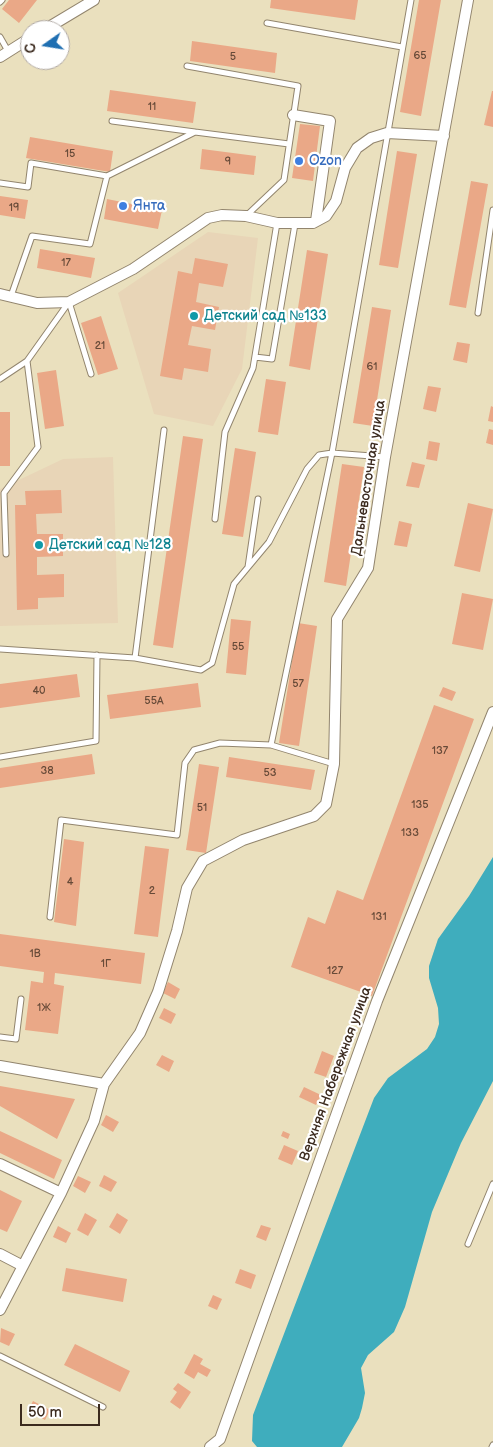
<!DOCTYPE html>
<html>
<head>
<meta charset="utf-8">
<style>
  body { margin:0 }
  #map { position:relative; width:493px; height:1447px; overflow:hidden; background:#eae0be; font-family:"Balsamiq Sans",sans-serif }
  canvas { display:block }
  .north { position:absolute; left:20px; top:20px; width:50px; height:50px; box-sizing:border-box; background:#fff; border:1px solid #b1aaa5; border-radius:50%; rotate:257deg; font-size:14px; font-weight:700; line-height:20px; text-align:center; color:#3b2a1e }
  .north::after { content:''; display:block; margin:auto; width:18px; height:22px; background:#1f6fb2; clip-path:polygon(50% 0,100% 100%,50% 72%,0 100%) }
  .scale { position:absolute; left:20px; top:1404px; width:80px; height:22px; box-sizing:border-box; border:2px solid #3b2a1e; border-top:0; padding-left:6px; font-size:15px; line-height:18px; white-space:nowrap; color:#3b2a1e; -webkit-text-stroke:4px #fff; paint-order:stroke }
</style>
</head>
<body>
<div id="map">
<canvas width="493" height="1447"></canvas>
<div class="north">С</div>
<div class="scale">50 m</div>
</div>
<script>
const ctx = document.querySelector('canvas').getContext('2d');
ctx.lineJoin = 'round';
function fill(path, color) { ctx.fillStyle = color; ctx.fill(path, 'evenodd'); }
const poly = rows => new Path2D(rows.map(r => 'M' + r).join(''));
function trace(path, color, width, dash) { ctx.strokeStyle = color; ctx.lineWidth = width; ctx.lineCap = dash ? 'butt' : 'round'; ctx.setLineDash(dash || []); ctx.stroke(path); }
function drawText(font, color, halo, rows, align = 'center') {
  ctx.font = font + ' "Balsamiq Sans",sans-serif'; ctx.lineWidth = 4.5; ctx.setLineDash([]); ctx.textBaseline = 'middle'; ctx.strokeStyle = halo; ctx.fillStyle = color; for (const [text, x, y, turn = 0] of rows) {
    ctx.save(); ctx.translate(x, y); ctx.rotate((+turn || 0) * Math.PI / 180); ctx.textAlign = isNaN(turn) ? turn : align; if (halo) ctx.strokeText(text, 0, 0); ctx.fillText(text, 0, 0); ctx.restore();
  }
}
const built = poly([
  [208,232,258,238,242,369,213,426,154,414,118,293],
  [113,457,118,623,0,626,0,489,63,459]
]);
const water = poly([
  [493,857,493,1081,461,1143,432,1212,405,1307,394,1332,368,1355,361,1368,365,1393,362,1408,359,1418,342,1447,257,1447,252,1441,253,1415,374,1098,388,1078,427,1049,435,1037,439,1024,438,1008,429,978,429,966,438,939,469,896]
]);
const building = poly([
  [9,0,37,0,19,23,2,9],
  [271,0,358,0,355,20,270,8],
  [419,0,441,0,421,116,400,112],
  [192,41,277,53,275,73,190,61],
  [110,90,196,102,193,123,107,111],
  [492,91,493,91,493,127,484,125],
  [300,124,320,126,313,181,292,178],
  [30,137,113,151,110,172,26,158],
  [202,149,256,156,254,175,200,169],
  [397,151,417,154,398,268,379,265],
  [471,181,488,184,466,308,449,305],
  [0,196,28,200,25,219,0,215],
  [107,199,162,210,158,229,104,219],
  [40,249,95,258,91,278,37,268],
  [307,250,328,254,310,370,289,366],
  [195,258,228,264,223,287,199,283,196,302,219,307,215,330,192,326,188,345,211,349,208,372,184,368,182,380,160,376,178,271,192,274],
  [372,307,391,310,373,426,353,423],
  [101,316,118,369,98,375,81,323],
  [457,342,470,344,467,363,453,360],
  [56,370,64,426,45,429,37,373],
  [266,379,286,382,278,435,258,432],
  [428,386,441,388,436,412,423,409],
  [491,406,493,407,493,422,488,421],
  [0,412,10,412,10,466,0,466],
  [489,429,493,430,493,445,486,443],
  [183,436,203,439,173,648,153,645],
  [429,441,440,443,437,461,426,459],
  [235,448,256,452,243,537,222,534],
  [412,462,425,465,419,488,406,486],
  [342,464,364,467,346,586,324,582],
  [61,490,62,513,36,514,37,534,63,534,63,556,37,557,37,575,64,574,64,597,38,598,38,609,17,610,15,505,26,505,25,491],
  [468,503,493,509,480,572,454,566],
  [399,521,412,524,407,547,394,545],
  [462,593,493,599,483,650,452,644],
  [231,619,251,621,246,675,226,673],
  [298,623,317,626,299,746,279,743],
  [77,674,80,697,0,708,0,684],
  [198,683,201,707,110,719,107,695],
  [443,687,456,692,452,701,439,696],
  [434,705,474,719,372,996,291,967,308,917,325,924,337,890,363,900],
  [92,754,95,774,0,788,0,768],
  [229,757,315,770,311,790,226,777],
  [199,764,219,767,206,853,186,850],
  [64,839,84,842,76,926,54,922],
  [145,846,169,849,158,937,134,934],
  [0,934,145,953,141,984,55,973,54,984,64,986,58,1034,25,1030,31,981,43,983,44,972,0,966],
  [168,982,180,989,175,999,163,993],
  [164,1008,176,1014,171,1024,159,1018],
  [322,1051,334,1056,326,1077,314,1073],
  [162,1055,174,1061,169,1072,156,1065],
  [0,1086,75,1099,57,1139,0,1106],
  [304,1087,321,1095,316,1105,299,1097],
  [106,1115,119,1122,113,1132,101,1125],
  [0,1131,62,1160,54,1179,0,1153],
  [283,1131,290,1134,288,1139,281,1136],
  [284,1145,298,1151,292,1165,278,1159],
  [104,1175,117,1182,111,1192,99,1186],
  [78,1176,91,1182,85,1193,73,1186],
  [0,1190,22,1201,7,1232,0,1229],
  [85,1213,97,1220,88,1236,77,1230],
  [117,1213,128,1220,120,1234,109,1227],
  [261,1225,271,1228,266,1241,256,1237],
  [58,1226,71,1233,66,1243,53,1237],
  [66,1268,127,1279,123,1302,62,1291],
  [240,1269,256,1275,251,1289,235,1283],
  [213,1295,222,1299,217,1310,208,1306],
  [1,1328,15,1334,9,1346,0,1342],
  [75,1344,130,1371,120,1392,64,1365],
  [194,1354,203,1359,200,1364,211,1370,207,1377,198,1372,194,1379,184,1373],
  [178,1383,191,1392,180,1409,170,1402,177,1392,173,1389],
  [33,1401,50,1410,45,1420,28,1411]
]);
const lane = poly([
  [0,2,2,0],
  [267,23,402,47],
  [0,37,8,51],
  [187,66,298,86,284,180,246,216],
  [112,121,195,132],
  [0,183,28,187,31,163,107,176],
  [11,296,32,236,90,244,107,176,195,132,289,144],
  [69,302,91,374],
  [478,313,493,210],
  [255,357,272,359,295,224],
  [0,379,27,361,69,302],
  [215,519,225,432,253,368,277,223],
  [6,554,4,493,38,447,27,361],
  [248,567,258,499],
  [0,649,135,658,201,670,212,663,234,584,269,542,307,469,319,455,332,453,385,457],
  [135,658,164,430],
  [271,745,332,453,411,0],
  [0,757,96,741,97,655],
  [50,917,61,820,177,835,185,763,194,750,220,743,271,745,334,764],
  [0,1037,16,1039,21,999],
  [468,1244,493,1184],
  [0,1356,103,1407],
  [492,1447,493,1445]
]);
const street = poly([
  [44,30,94,0],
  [0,57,30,38],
  [293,115,330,121,316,221],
  [0,294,37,303,69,302,133,269,208,218,222,215,246,216,277,223,313,223,326,216,336,201,345,168,357,148,371,138,387,133,444,136],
  [0,1066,104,1084],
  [0,1164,61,1193],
  [0,1254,23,1266],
  [0,1310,61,1193,94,1121,104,1084,140,1033,158,992,177,931,187,888,203,861,243,840,314,816,326,804,334,764,337,619,368,568,385,457,468,0],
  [210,1447,220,1439,377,1001,493,712]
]);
const markers = [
  [299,161,5,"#3f7fe0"],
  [123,206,5,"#3f7fe0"],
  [194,316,5,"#0f9aa8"],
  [39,545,5,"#0f9aa8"]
];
const numberNames = [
  ["65",420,56],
  ["5",233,57],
  ["11",152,107],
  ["15",70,154],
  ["9",228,162],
  ["19",14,208],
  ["17",66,263],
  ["21",100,346],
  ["61",372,367],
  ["55",238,647],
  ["57",298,684],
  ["40",39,691],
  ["55А",154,701],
  ["137",440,751],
  ["38",47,771],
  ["53",270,773],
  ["135",420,805],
  ["51",202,808],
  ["133",410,833],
  ["4",70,882],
  ["2",152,891],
  ["131",379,917],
  ["1В",35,954],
  ["1Г",106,964],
  ["127",335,971],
  ["1Ж",44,1008]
];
const shopNames = [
  ["Ozon",309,161],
  ["Янта",133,206]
];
const cultureNames = [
  ["Детский сад №133",204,316],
  ["Детский сад №128",49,545]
];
const streetNames = [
  ["Дальневосточная улица",369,478,-81],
  ["Верхняя Набережная улица",336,1074,-70]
];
fill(built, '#e8d5b7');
fill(water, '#3fadbd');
fill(building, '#eaa887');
trace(lane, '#92856e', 7);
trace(street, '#92856e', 12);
trace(lane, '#fff', 5);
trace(street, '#fff', 10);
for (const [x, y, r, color] of markers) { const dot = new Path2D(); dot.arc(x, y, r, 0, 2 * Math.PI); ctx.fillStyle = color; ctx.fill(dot); trace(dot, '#fff', 2); }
drawText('11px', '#674a38', null, numberNames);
drawText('14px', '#366cbe', '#fff', shopNames, 'left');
drawText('14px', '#0d838f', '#fff', cultureNames, 'left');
drawText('14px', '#3b2a1e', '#fff', streetNames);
</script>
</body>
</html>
